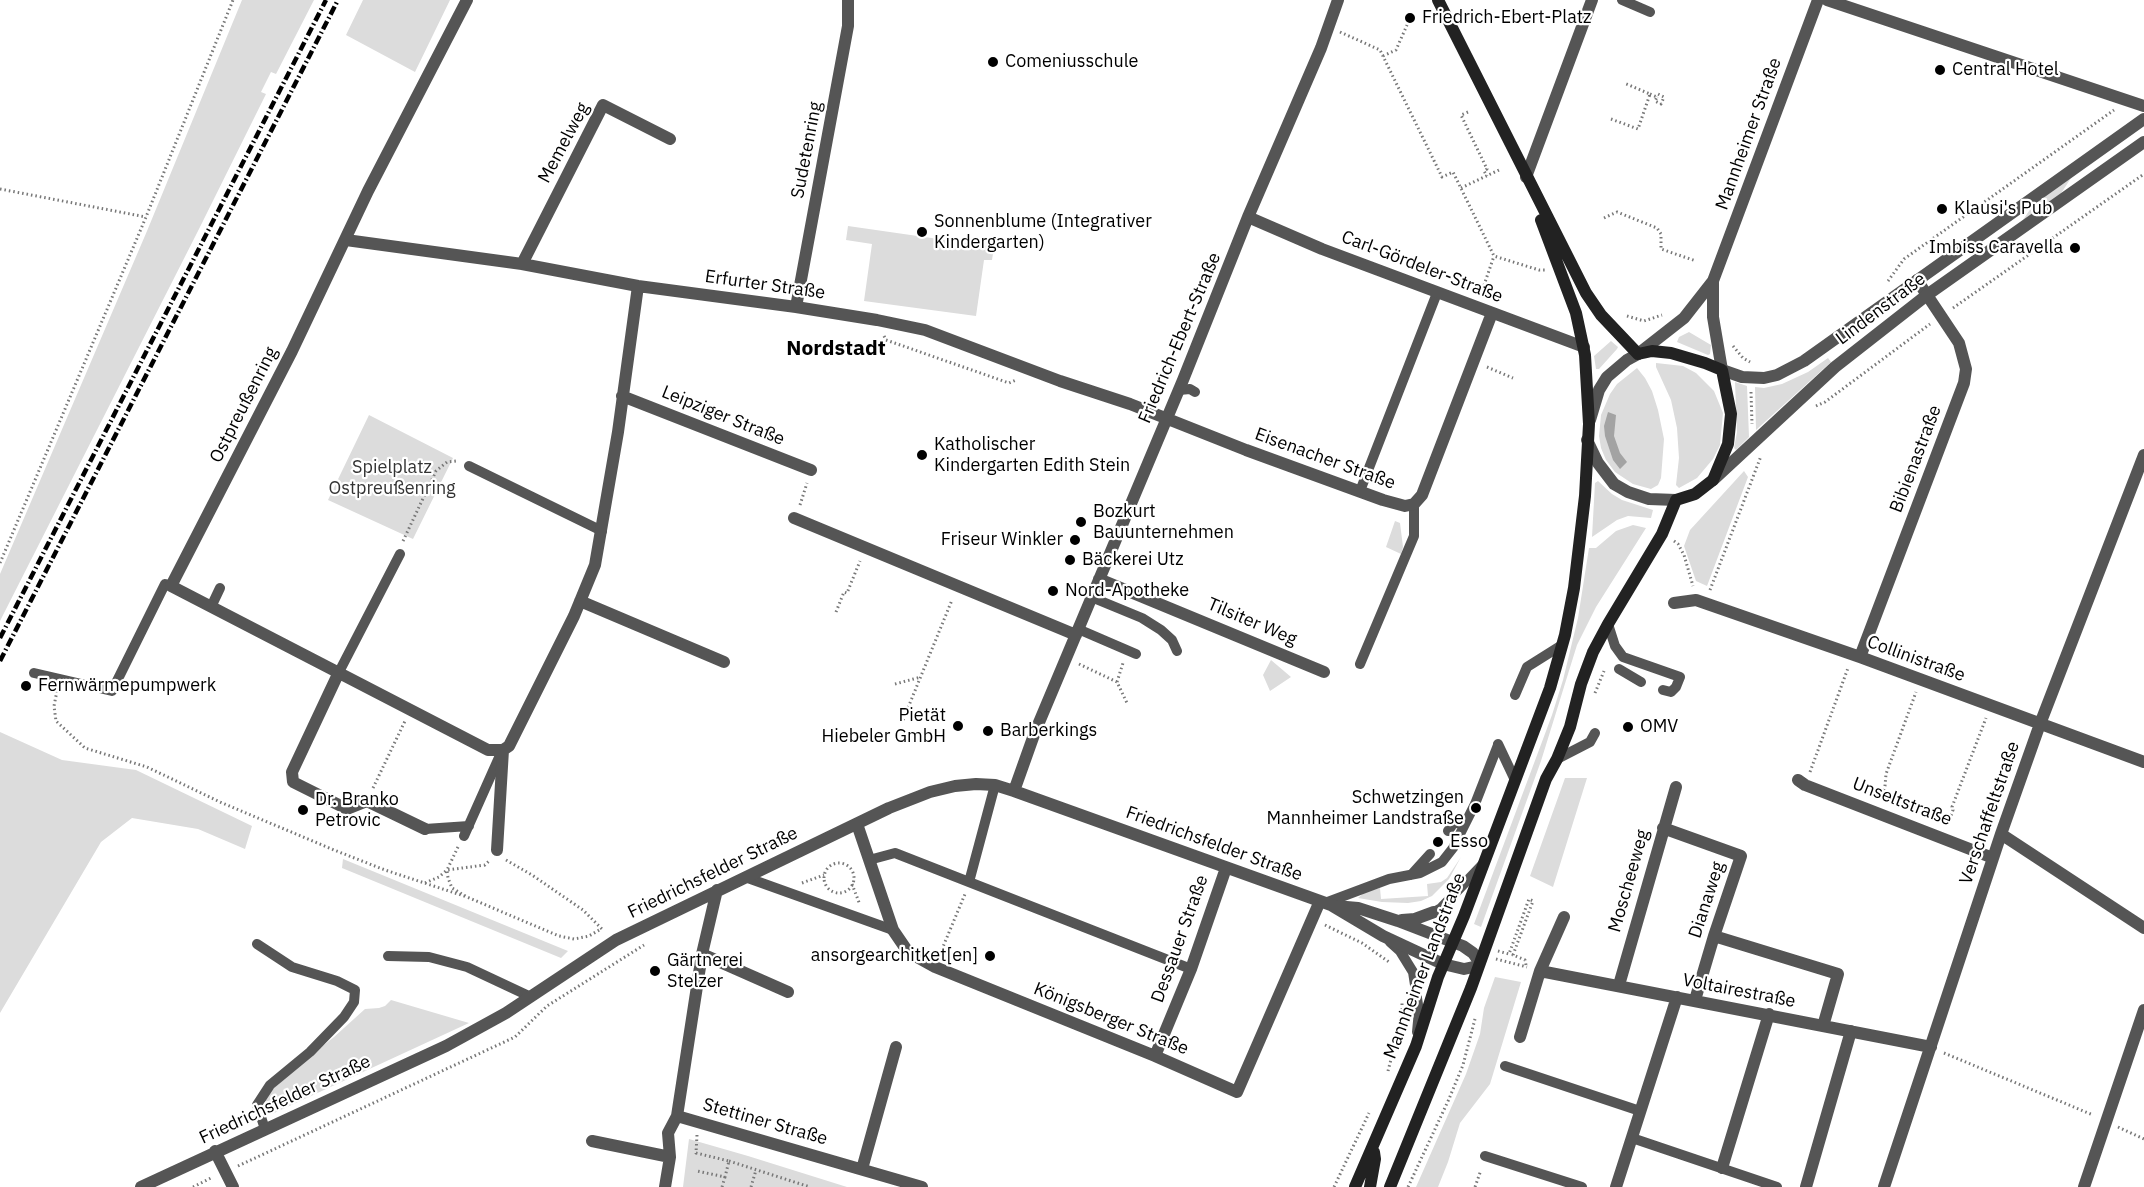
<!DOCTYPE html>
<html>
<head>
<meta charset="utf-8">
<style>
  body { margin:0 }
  canvas { display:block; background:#fff }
</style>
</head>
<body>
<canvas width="2144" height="1187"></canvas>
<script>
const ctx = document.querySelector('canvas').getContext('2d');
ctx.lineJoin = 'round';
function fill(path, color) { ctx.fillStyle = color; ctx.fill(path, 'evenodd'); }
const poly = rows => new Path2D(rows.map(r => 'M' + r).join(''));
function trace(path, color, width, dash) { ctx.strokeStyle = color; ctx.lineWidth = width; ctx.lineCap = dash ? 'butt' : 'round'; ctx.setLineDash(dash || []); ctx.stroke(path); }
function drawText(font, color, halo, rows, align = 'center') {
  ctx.font = font + ' "IBM Plex Sans",sans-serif'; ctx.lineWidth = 4.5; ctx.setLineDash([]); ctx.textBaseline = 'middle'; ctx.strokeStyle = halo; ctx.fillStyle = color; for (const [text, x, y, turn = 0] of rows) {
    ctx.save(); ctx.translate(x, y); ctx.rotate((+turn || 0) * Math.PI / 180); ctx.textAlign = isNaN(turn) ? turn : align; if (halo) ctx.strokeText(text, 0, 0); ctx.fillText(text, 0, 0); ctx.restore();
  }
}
const green = poly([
  [242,0,314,0,276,74,271,72,261,92,266,94,199,229,0,621,0,574,147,231],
  [363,0,450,0,415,72,346,35],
  [2071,178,2060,195,2021,223,2033,205],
  [848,226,994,247,992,260,984,260,976,316,864,301,872,244,846,240],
  [1689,332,1711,345,1710,354,1708,355,1677,342,1679,337],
  [1611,341,1618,347,1617,349,1599,369,1596,369,1594,356],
  [1828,358,1831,362,1756,430,1755,387,1764,388,1782,384,1808,372],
  [1656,363,1683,366,1696,373,1714,391,1723,413,1720,445,1713,459,1697,478,1679,488,1676,485,1679,458,1677,428,1671,400,1656,367],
  [1637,368,1645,378,1652,391,1658,410,1664,439,1661,478,1658,485,1651,489,1633,484,1615,472,1606,460,1601,448,1599,436,1601,415,1610,394,1617,384],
  [1735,382,1747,386,1749,437,1736,450,1734,448,1737,432],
  [369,415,453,458,413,539,328,500],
  [1744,471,1748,477,1707,586,1696,581,1684,546,1690,530],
  [1598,481,1612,494,1622,500,1653,510,1651,518,1628,516,1617,520,1592,537,1595,483],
  [1395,521,1400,523,1403,547,1401,554,1386,547],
  [1633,525,1646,528,1596,607,1577,645,1541,761,1481,927,1474,924,1552,715,1563,680,1578,618,1589,548,1596,548,1616,531],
  [1271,660,1291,677,1270,691,1263,675],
  [0,732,62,760,136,770,252,826,245,849,198,829,132,818,101,842,0,1013],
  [1565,778,1587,778,1553,887,1530,876],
  [1461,857,1449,879,1432,896,1421,901,1408,903,1382,902,1358,898,1365,892,1380,888,1381,899,1428,896,1427,884,1441,882,1447,878],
  [343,859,568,951,561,958,342,868],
  [1495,977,1521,982,1490,1084,1460,1123,1448,1162,1438,1187,1416,1187,1466,1074,1480,1034,1484,1008],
  [391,1000,469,1023,272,1114,266,1110,266,1100,270,1092,296,1067,334,1037,365,1009,379,1008,385,1006],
  [689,1139,748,1156,847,1187,683,1187]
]);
const water = poly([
  [1608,412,1616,415,1614,436,1620,453,1627,462,1620,469,1613,460,1605,436,1604,426]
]);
const path = poly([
  [1340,32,1380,50,1442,177,1453,172,1494,256,1539,270,1545,270],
  [1383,56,1396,50,1407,25],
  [1650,94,1657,97,1655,101,1661,104,1664,97,1658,94,1657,97],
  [1468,112,1461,115,1487,169,1484,171,1487,176],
  [1611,119,1638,129,1650,94,1624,83],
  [1461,188,1499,170],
  [0,189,146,217],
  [1604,218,1617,212,1657,228,1661,234,1661,249,1696,261],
  [1888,281,1904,259,2114,110],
  [1481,294,1494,256],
  [1953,308,2144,174],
  [1627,316,1644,321,1662,315],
  [884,336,886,340,1009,383,1016,380],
  [1733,346,1743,358,1750,362],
  [1487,367,1513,378],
  [1751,392,1752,424],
  [1816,406,1825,402,1930,324],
  [800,505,807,483],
  [403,541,436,471,447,462,456,461],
  [1674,541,1678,544,1684,555,1693,586],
  [0,563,146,217,233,0],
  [1710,590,1761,456],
  [836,612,844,592,847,593,860,561],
  [1079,664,1117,682,1127,703],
  [1117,682,1123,663],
  [895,684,921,677],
  [57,691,54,706,56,721,85,748,147,767,220,802,334,850,385,870,467,897],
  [1595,693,1604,671],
  [903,720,952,600],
  [1810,772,1848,668],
  [373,788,405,721],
  [1881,799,1885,786,1886,774,1916,692],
  [1948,824,1953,810,1952,807,1986,718],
  [458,847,447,870,448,878,452,888,467,897,559,936,574,939,589,936,601,929],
  [506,860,532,875,583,910,602,929],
  '824 878a15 15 0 1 1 30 0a15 15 0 1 1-30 0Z',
  [425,883,439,877,447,870,485,865,490,860],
  [802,883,824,875],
  [852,884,860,905],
  [1325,925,1362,943,1389,962],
  [1498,951,1509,954,1529,899,1533,901,1513,955,1525,960,1526,965],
  [940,954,965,894],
  [1496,959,1527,967],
  [1944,1053,2093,1115],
  [1388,1071,1396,1040,1402,1010,1402,1001],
  [2118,1127,2144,1139],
  [697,1135,696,1153,729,1161,725,1177,697,1171],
  [729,1161,810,1187],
  [238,1166,515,1037,547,1006,644,945],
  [193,1187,213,1177],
  [722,1187,725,1177],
  [751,1187,756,1170],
  [1334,1187,1369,1113],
  [1408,1187,1449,1099,1463,1065,1475,1019],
  [1475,1187,1481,1170]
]);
const service = poly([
  [1622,0,1650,12],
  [1179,390,1190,389,1195,392],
  [469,466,602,531],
  [1360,491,1437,293],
  [1091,597,1142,618,1161,630,1172,640,1177,651],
  [211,607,220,588],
  [1608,624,1615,646,1623,657,1680,677,1676,687,1671,692,1663,690],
  [1078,629,1136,654],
  [1360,664,1414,536,1414,504],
  [1619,669,1641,682],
  [339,672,400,554],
  [34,673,112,691,165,584,171,586],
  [1515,695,1527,667,1562,645],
  [1498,744,1515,780],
  [1557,759,1590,742,1595,733],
  [425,829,469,826],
  [1448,831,1453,824,1466,821],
  [464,836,501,753],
  [869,860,895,853,1191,969],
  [1411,875,1430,854],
  [745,877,893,930],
  [969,882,995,785],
  [1325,903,1389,879,1420,873,1442,862,1453,848,1475,804,1498,745],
  [1434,912,1441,908,1483,864],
  [1390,942,1400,951,1413,972,1419,1011,1417,1032],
  [257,944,292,967,337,981,355,990,354,1002,344,1017,310,1052,270,1085,257,1105,265,1129],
  [388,956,429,957,467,967,531,997],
  [1505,1066,1640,1111],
  [1632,1138,1777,1187],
  [1485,1156,1582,1187]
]);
const minor = poly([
  [467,0,368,191,292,351,171,586,488,750,503,750,509,746,574,616,595,565,618,432,638,286],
  [1827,0,2144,106],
  [1526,177,1592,0],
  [1248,217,1322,249,1584,347],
  [346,240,522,264,638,286,796,307,877,320,925,330,1060,381,1130,404,1246,450,1383,500,1405,506,1414,504,1422,495,1492,313],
  [522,264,603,105,670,139],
  [1713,281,1713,317,1722,370],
  [796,307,848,26,848,0],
  [1638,354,1684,318,1713,281,1818,0],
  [622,396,811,470],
  [794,518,1076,635],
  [1099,579,1324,672],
  [580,601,724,662],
  [1674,603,1696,600,1860,657,2144,762],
  [1860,657,1964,383,1966,369,1959,343,1917,280],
  [339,672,292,772,293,782,347,809,367,801,425,829],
  [1798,780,1805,785,1993,858],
  [1014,791,1035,732,1183,380,1248,217,1321,48,1338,0],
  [857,824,893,930,908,952,935,967,1155,1056,1237,1092,1320,901],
  [1663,828,1741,856,1714,936,1695,1000],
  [2001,834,2144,928],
  [497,850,503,750],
  [717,890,702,954,677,1116,922,1187],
  [1335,906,1358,908,1398,921,1463,946,1473,953,1479,962],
  [1402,920,1415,919,1434,912],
  [1714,936,1838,974,1823,1026],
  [702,954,788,992],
  [1540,971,1564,917],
  [1619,985,1676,787],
  [1520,1037,1540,971,1931,1047],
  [1155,1056,1191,969,1226,868],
  [592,1141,670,1157],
  [215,1151,233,1187],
  [1722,1168,1769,1014],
  [862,1169,896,1047],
  [141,1187,446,1046,506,1013,616,940,889,808,930,792,955,786,976,784,995,785,1014,791,1331,905,1383,936,1443,964,1464,969,1478,966],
  [665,1187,670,1157,668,1133,677,1116],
  [1616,1187,1677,997],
  [1806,1187,1851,1031],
  [1884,1187,2001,834,2040,724,2144,455],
  [2084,1187,2144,1010]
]);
const tertiary = poly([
  [1722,370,1742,377,1764,378,1777,375,1804,361,2144,119],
  [1590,420,1599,390,1607,377,1627,360,1638,354],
  [1587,440,1598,463,1614,484,1628,492,1649,499,1676,500],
  [1713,480,1835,367,1927,295,2144,142]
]);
const secondary = poly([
  [1355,1187,1416,1046,1438,977,1464,916,1550,688,1565,635,1574,588,1585,496,1589,424,1585,355,1576,313,1541,220],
  [1370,1187,1375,1159,1374,1152],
  [1390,1187,1471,988,1546,779,1557,759,1570,727,1581,684,1593,652,1608,624,1662,534,1676,500,1695,494,1713,480,1728,444,1731,414,1722,370,1705,363,1671,353,1652,351,1638,354,1601,315,1586,293,1438,0]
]);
const rail = poly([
  [0,638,326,0],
  [0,661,338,0]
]);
const markers = [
  [1410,18,6,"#000"],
  [993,62,6,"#000"],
  [1940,70,6,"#000"],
  [1942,209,6,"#000"],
  [922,232,6,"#000"],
  [2075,248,6,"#000"],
  [922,455,6,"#000"],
  [1081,522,6,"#000"],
  [1075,540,6,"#000"],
  [1070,560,6,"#000"],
  [1053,591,6,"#000"],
  [26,686,6,"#000"],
  [958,726,6,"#000"],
  [1628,727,6,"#000"],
  [988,731,6,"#000"],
  [1476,808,6,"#000"],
  [303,810,6,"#000"],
  [1438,842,6,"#000"],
  [990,956,6,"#000"],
  [655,971,6,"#000"]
];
const poiNames = [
  ["Friedrich-Ebert-Platz",1422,18],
  ["Comeniusschule",1005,62],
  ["Central Hotel",1952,70],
  ["Klausi's Pub",1954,209],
  ["Sonnenblume (Integrativer",934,222],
  ["Kindergarten)",934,243],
  ["Imbiss Caravella",2063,248,"right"],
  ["Katholischer",934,445],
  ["Kindergarten Edith Stein",934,466],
  ["Bozkurt",1093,512],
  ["Bauunternehmen",1093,533],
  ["Friseur Winkler",1063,540,"right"],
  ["Bäckerei Utz",1082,560],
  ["Nord-Apotheke",1065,591],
  ["Fernwärmepumpwerk",38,686],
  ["Pietät",946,716,"right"],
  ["Hiebeler GmbH",946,737,"right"],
  ["OMV",1640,727],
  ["Barberkings",1000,731],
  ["Schwetzingen",1464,798,"right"],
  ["Mannheimer Landstraße",1464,819,"right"],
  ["Dr. Branko",315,800],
  ["Petrovic",315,821],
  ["Esso",1450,842],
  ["ansorgearchitket[en]",978,956,"right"],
  ["Gärtnerei",667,961],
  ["Stelzer",667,982]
];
const streetNames = [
  ["Mannheimer Straße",1749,134,-70],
  ["Memelweg",564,143,-62],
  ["Sudetenring",807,150,-79],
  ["Carl-Gördeler-Straße",1422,267,21],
  ["Erfurter Straße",765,285,8],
  ["Lindenstraße",1881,309,-37],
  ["Friedrich-Ebert-Straße",1180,338,-67],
  ["Ostpreußenring",244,405,-63],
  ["Leipziger Straße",723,416,22],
  ["Eisenacher Straße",1325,459,20],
  ["Bibienastraße",1916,459,-69],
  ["Tilsiter Weg",1252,622,23],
  ["Collinistraße",1916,659,20],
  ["Unseltstraße",1902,802,21],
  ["Verschaffeltstraße",1990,813,-71],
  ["Friedrichsfelder Straße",1214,844,20],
  ["Friedrichsfelder Straße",713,873,-26],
  ["Moscheeweg",1629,881,-74],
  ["Dianaweg",1707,900,-72],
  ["Dessauer Straße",1180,939,-70],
  ["Mannheimer Landstraße",1425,966,-69],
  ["Voltairestraße",1739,991,11],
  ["Königsberger Straße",1111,1019,22],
  ["Friedrichsfelder Straße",285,1100,-25],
  ["Stettiner Straße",765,1122,16]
];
const parkNames = [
  ["Spielplatz",392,468],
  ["Ostpreußenring",392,489]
];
const quarterNames = [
  ["Nordstadt",836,349]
];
fill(green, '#dcdcdc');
fill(water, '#a3a3a3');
trace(path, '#777', 3, [1.5, 3]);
trace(service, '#555', 10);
trace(minor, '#555', 12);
trace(tertiary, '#555', 12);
trace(secondary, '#222', 12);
trace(rail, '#000', 4.5, [9, 3, 1.5, 3]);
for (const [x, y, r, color] of markers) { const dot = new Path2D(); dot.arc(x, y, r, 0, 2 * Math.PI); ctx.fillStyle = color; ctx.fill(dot); trace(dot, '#fff', 2); }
drawText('18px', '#000', '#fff', poiNames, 'left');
drawText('18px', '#000', '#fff', streetNames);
drawText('18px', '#333', '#fff', parkNames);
drawText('bold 21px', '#000', '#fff', quarterNames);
</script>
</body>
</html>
